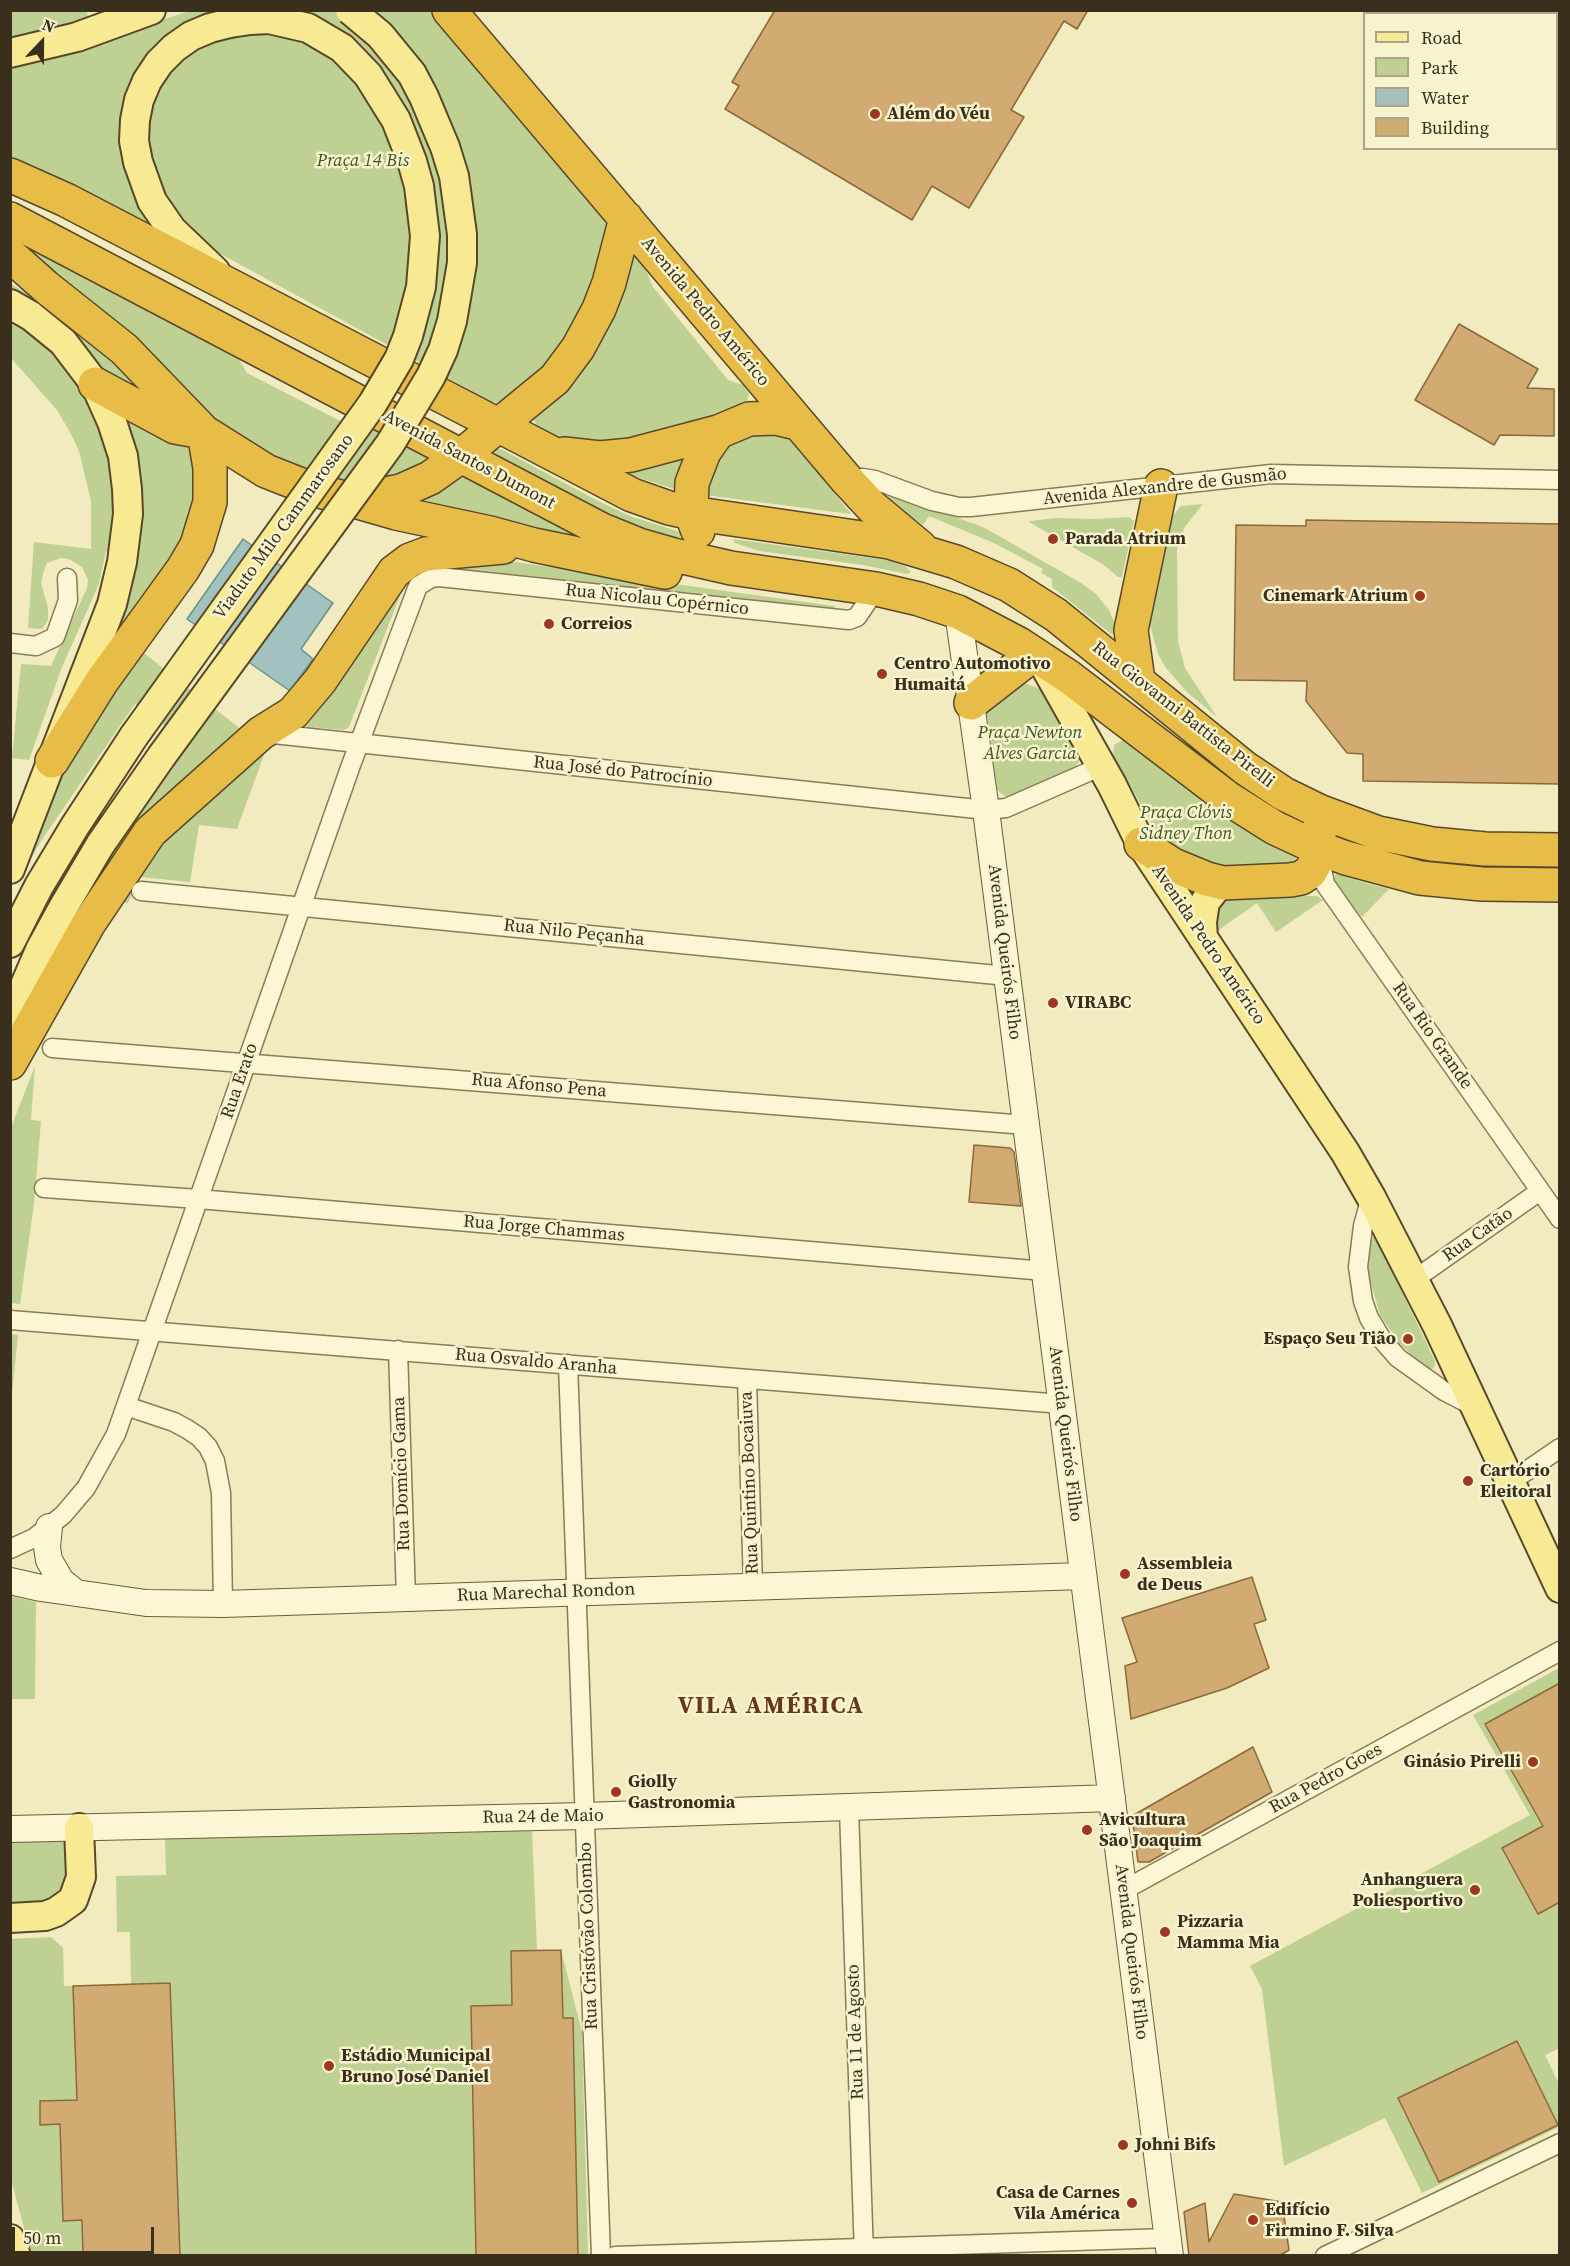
<!DOCTYPE html>
<html>
<head>
<meta charset="utf-8">
<style>
  body { margin:0 }
  #map { position:relative; width:1570px; height:2266px; overflow:hidden; background:#f1ebbf; font-family:"Source Serif 4",serif }
  canvas { display:block }
  .frame { position:absolute; inset:0; border:12px solid #392f1c; pointer-events:none }
  .legend { position:absolute; left:1363px; top:12px; width:195px; height:138px; box-sizing:border-box; background:#f8f3cf; border:2px solid #aca587; margin:0; padding:8px 10px; list-style:none; font-size:18px; color:#392f1c }
  .legend li { display:flex; align-items:center; gap:12px; height:30px }
  .legend b { width:30px; border:2px solid #aca587 }
  .north { position:absolute; left:12px; top:12px; width:60px; height:60px; -webkit-text-stroke:4px #f8f3cf; paint-order:stroke; rotate:22deg; font-size:16px; font-weight:700; line-height:24px; text-align:center; color:#392f1c }
  .north::after { content:''; display:block; margin:auto; width:21px; height:27px; background:#392f1c; clip-path:polygon(50% 0,100% 100%,50% 72%,0 100%) }
  .scale { position:absolute; left:12px; top:2227px; width:142px; height:27px; box-sizing:border-box; border:3px solid #392f1c; border-top:0; padding-left:8px; font-size:18px; line-height:21px; white-space:nowrap; color:#392f1c; -webkit-text-stroke:4px #f8f3cf; paint-order:stroke }
</style>
</head>
<body>
<div id="map">
<canvas width="1570" height="2266"></canvas>
<div class="frame"></div>
<ul class="legend">
<li><b style="height:8px;background:#f8ea93"></b>Road</li>
<li><b style="height:16px;background:#bed092"></b>Park</li>
<li><b style="height:16px;background:#a2c2bf"></b>Water</li>
<li><b style="height:16px;background:#d2ab72"></b>Building</li>
</ul>
<div class="north">N</div>
<div class="scale">50 m</div>
</div>
<script>
const ctx = document.querySelector('canvas').getContext('2d');
ctx.lineJoin = 'round';
function fill(path, color) { ctx.fillStyle = color; ctx.fill(path, 'evenodd'); }
const poly = rows => new Path2D(rows.map(r => 'M' + r).join(''));
function trace(path, color, width, dash) { ctx.strokeStyle = color; ctx.lineWidth = width; ctx.lineCap = dash ? 'butt' : 'round'; ctx.setLineDash(dash || []); ctx.stroke(path); }
function drawText(font, color, halo, rows, align = 'center') {
  ctx.font = font + ' "Source Serif 4",serif'; ctx.lineWidth = 5; ctx.setLineDash([]); ctx.textBaseline = 'middle'; ctx.strokeStyle = halo; ctx.fillStyle = color; for (const [text, x, y, turn = 0] of rows) {
    ctx.save(); ctx.translate(x, y); ctx.rotate((+turn || 0) * Math.PI / 180); ctx.textAlign = isNaN(turn) ? turn : align; if (halo) ctx.strokeText(text, 0, 0); ctx.fillText(text, 0, 0); ctx.restore();
  }
}
const green = poly([
  [86,10,88,16,85,20,11,48,11,11],
  [190,11,431,11,607,219,609,230,595,286,548,367,504,403,492,402,208,247,165,206,148,150,147,113,177,31,126,160,131,185,148,223,11,157,10,62,96,40],
  [35,251,236,355,247,373,346,424,363,424,432,461,367,487,283,464,219,425,32,258],
  [632,254,644,266,653,287,728,380,743,385,749,394,747,401,744,405,639,443,592,447,557,438,537,426,533,417],
  [10,283,48,307,114,360,183,435,190,449,195,472,194,513,179,547,109,648,135,481,31,302,11,288],
  [10,316,45,343,83,390,96,418,107,452,112,482,114,513,110,551,106,551,99,584,62,667,29,760,12,758,21,664,51,666,87,588,88,580,82,567,69,559,61,558,47,563,44,570,41,583,48,608,48,620,42,629,28,628,34,542,91,549,91,501,79,451,70,432,57,410,11,358],
  [755,430,787,437,793,441,851,514,704,495,703,480,727,444],
  [496,449,501,449,598,501,630,516,680,532,681,536,675,539,615,519,495,456,494,452],
  [686,453,674,489,624,473,624,470],
  [460,474,595,545,404,504],
  [888,493,983,527,1081,583,1096,594,1109,610,1118,630,1115,634,1111,634,1052,587,1052,579,1041,573,1043,569,994,543,929,516,923,525,897,507,888,497],
  [1203,504,1184,528,1177,549,1178,641,1185,668,1217,717,1188,693,1166,668,1158,654,1150,625,1173,515,1181,506],
  [1129,517,1134,521,1122,577,1118,577,1104,565,1029,522,1030,521,1057,518,1095,519],
  [733,539,886,560,905,566,911,572,907,574,863,565,759,551,735,543],
  [479,557,834,606,842,614,823,613,816,607,428,568,417,572,404,585,349,727,344,730,299,726,399,583,411,573,432,563],
  [140,650,242,730,58,943,127,826,187,742,135,704,41,841,15,886,66,753],
  [1024,683,1043,690,1050,697,1080,760,1074,769,1006,797,997,790,987,715,989,705,1012,684],
  [1123,740,1128,742,1219,812,1259,837,1295,856,1296,860,1288,864,1223,867,1203,864,1159,837,1113,755,1114,745],
  [251,754,264,755,237,829,199,825,190,882,141,877,128,903,114,901,145,858],
  [1337,874,1366,883,1389,889,1362,917,1333,882,1335,875],
  [1231,896,1317,896,1323,900,1276,932,1257,903,1213,934,1216,904],
  [35,1066,31,1120,41,1121,34,1204,20,1304,11,1303,10,1130],
  [1371,1237,1376,1238,1435,1361,1435,1366,1432,1369,1426,1368,1400,1344,1380,1315,1368,1273,1367,1251],
  [11,1334,18,1335,11,1404,10,1334],
  [10,1596,36,1602,35,1699,11,1699],
  [1559,1668,1560,2048,1545,2055,1559,2084,1559,2127,1422,2193,1385,2118,1284,2166,1262,1989,1250,1966,1530,1815,1473,1715],
  [532,1831,537,1950,561,1950,582,2032,588,2255,31,2255,11,2179,10,1939,51,1937,63,1948,64,1986,131,1984,130,1932,117,1932,116,1876,166,1875,165,1838],
  [10,1840,58,1840,65,1843,69,1848,70,1882,58,1900,11,1906]
]);
const water = poly([
  [243,539,333,603,301,649,313,659,290,691,187,619,243,539]
]);
const building = poly([
  [775,10,1088,10,1077,29,1064,21,1011,110,1024,117,969,208,932,186,912,220,725,109,739,86,732,82,775,10],
  [1459,324,1538,369,1527,388,1554,389,1554,436,1500,435,1494,445,1415,400,1459,324],
  [1306,520,1560,524,1560,784,1363,781,1363,754,1347,753,1306,701,1307,681,1234,680,1236,525,1306,526,1306,520],
  [974,1145,1010,1148,1014,1152,1021,1206,969,1202,974,1145],
  [1252,1577,1266,1620,1254,1624,1269,1668,1227,1688,1131,1719,1125,1666,1137,1662,1122,1618,1252,1577],
  [1560,1683,1560,1902,1538,1914,1502,1848,1543,1826,1485,1724,1560,1683],
  [1253,1747,1272,1792,1149,1862,1138,1862,1132,1816,1253,1747],
  [561,1950,563,2018,573,2018,578,2256,476,2256,471,2006,512,2005,511,1951,561,1950],
  [170,1983,180,2256,83,2256,82,2220,63,2221,60,2124,40,2125,40,2101,77,2100,73,1986,170,1983],
  [1517,2041,1558,2125,1439,2182,1398,2098,1517,2041],
  [1234,2194,1282,2202,1289,2250,1279,2256,1189,2256,1184,2212,1205,2203,1209,2242,1234,2194]
]);
const street = poly([
  [847,480,863,478,875,480,932,501,959,507,971,507,1271,474,1560,480],
  [10,643,36,646,55,637,68,600,67,578],
  [264,733,986,810,1006,808,1102,766],
  [1320,858,1325,884,1560,1219],
  [141,891,1007,976],
  [52,1048,1026,1125],
  [44,1188,198,1199,1045,1271],
  [1371,1197,1363,1226,1358,1267,1363,1301,1369,1318,1383,1341,1398,1358,1444,1391,1475,1407],
  [1415,1279,1540,1191],
  [10,1320,1062,1404],
  [398,1350,406,1598],
  [568,1364,601,2256],
  [747,1379,753,1587],
  [126,1406,174,1422,187,1429,199,1437,208,1447,215,1461,221,1493,223,1604],
  [1509,1483,1560,1448],
  [10,1549,34,1538,63,1515,86,1488,116,1434,351,765,418,586,431,578,439,577,849,620,857,617,876,589],
  [849,1809,864,2256],
  [1124,1890,1560,1651],
  [615,2256,1168,2238],
  [1325,2256,1560,2143]
]);
const secondary = poly([
  [958,612,986,810,1170,2256],
  [49,1527,47,1547,49,1560,61,1581,76,1593],
  [10,1581,41,1588,146,1603,223,1604,1083,1576],
  [10,1829,584,1816,1112,1798]
]);
const primary = poly([
  [10,53,77,37,151,10],
  [215,271,172,230,152,201,138,162,134,141,135,120,139,100,147,81,159,63,174,48,191,36,210,28,230,23],
  [10,304,31,316,63,342,95,384,112,422,123,456,127,489,128,514,122,562,112,604,10,869],
  [1039,656,1112,785,1141,844,1345,1152,1371,1197,1437,1325,1560,1588],
  [1203,938,1202,922,1205,902,1216,888,1223,883],
  [10,943,39,886,75,826,134,736],
  [10,1020,40,950,64,906,100,845,161,757],
  [10,1918,45,1916,56,1912,73,1900,81,1877,79,1828],
  [10,2239,16,2256]
]);
const highway = poly([
  [449,10,847,480,872,507,920,547],
  [10,175,66,200,632,495,669,508,691,513,889,542,956,562,1009,585,1056,615,1245,768,1284,794,1321,812,1378,833,1432,844,1485,849,1560,850],
  [10,219,602,530,639,545,674,555,731,568,876,589,919,599,958,612,1019,644,1069,677,1229,799,1275,828,1318,848,1346,858,1420,878,1482,884,1560,885],
  [10,255,46,287,124,349,204,432,266,471,309,488,396,513,490,533,534,545,665,572],
  [95,384,175,427,203,432],
  [564,454,600,458,631,455,718,432],
  [359,499,401,491,430,478,461,456,555,379,578,348,599,309,609,283,626,218],
  [698,531,691,513,692,483,704,452,718,432,749,419,775,418,797,423],
  [1138,681,1131,630,1161,486],
  [971,703,1034,654],
  [52,761,102,681,183,569,197,545,210,502,210,468,204,432],
  [1141,844,1173,865,1207,879,1223,883,1290,880,1301,878,1310,872,1314,865,1317,859,1320,826],
  [10,1063,89,923,150,832,261,733,293,713,320,681,394,572,410,560,426,554,503,547]
]);
const primaryBridge = poly([
  [134,736,373,403,399,359,408,336,421,287,425,236,419,186,412,161,396,120,368,75,342,48,308,28,269,19,250,20,230,23],
  [161,757,390,444,431,376,443,350,452,321,462,263,462,234,454,176,445,147,424,97,412,74,380,35,350,10]
]);
const markers = [
  [875,114,6,"#9e3621"],
  [1053,539,6,"#9e3621"],
  [1420,596,6,"#9e3621"],
  [549,624,6,"#9e3621"],
  [882,674,6,"#9e3621"],
  [1053,1003,6,"#9e3621"],
  [1408,1339,6,"#9e3621"],
  [1468,1481,6,"#9e3621"],
  [1125,1574,6,"#9e3621"],
  [1533,1762,6,"#9e3621"],
  [616,1792,6,"#9e3621"],
  [1087,1830,6,"#9e3621"],
  [1475,1890,6,"#9e3621"],
  [1165,1932,6,"#9e3621"],
  [329,2066,6,"#9e3621"],
  [1123,2145,6,"#9e3621"],
  [1132,2203,6,"#9e3621"],
  [1253,2220,6,"#9e3621"]
];
const poiNames = [
  ["Além do Véu",887,114],
  ["Parada Atrium",1065,539],
  ["Cinemark Atrium",1408,596,"right"],
  ["Correios",561,624],
  ["Centro Automotivo",894,664],
  ["Humaitá",894,685],
  ["VIRABC",1065,1003],
  ["Espaço Seu Tião",1396,1339,"right"],
  ["Cartório",1480,1471],
  ["Eleitoral",1480,1492],
  ["Assembleia",1137,1564],
  ["de Deus",1137,1585],
  ["Ginásio Pirelli",1521,1762,"right"],
  ["Giolly",628,1782],
  ["Gastronomia",628,1803],
  ["Avicultura",1099,1820],
  ["São Joaquim",1099,1841],
  ["Anhanguera",1463,1880,"right"],
  ["Poliesportivo",1463,1901,"right"],
  ["Pizzaria",1177,1922],
  ["Mamma Mia",1177,1943],
  ["Estádio Municipal",341,2056],
  ["Bruno José Daniel",341,2077],
  ["Johni Bifs",1135,2145],
  ["Casa de Carnes",1120,2193,"right"],
  ["Vila América",1120,2214,"right"],
  ["Edifício",1265,2210],
  ["Firmino F. Silva",1265,2231]
];
const parkNames = [
  ["Praça 14 Bis",363,161],
  ["Praça Newton",1030,733],
  ["Alves Garcia",1030,754],
  ["Praça Clóvis",1186,813],
  ["Sidney Thon",1186,834]
];
const streetNames = [
  ["Avenida Pedro Américo",705,312,50],
  ["Avenida Santos Dumont",469,460,28],
  ["Avenida Alexandre de Gusmão",1165,487,-6],
  ["Viaduto Milo Cammarosano",284,527,-54],
  ["Rua Nicolau Copérnico",657,600,6],
  ["Rua Giovanni Battista Pirelli",1183,715,38],
  ["Rua José do Patrocínio",623,772,6],
  ["Rua Nilo Peçanha",574,933,6],
  ["Avenida Pedro Américo",1208,945,56],
  ["Avenida Queirós Filho",1004,952,83],
  ["Rua Rio Grande",1432,1036,55],
  ["Rua Erato",240,1081,-71],
  ["Rua Afonso Pena",539,1086,5],
  ["Rua Jorge Chammas",544,1229,5],
  ["Rua Catão",1478,1235,-35],
  ["Rua Osvaldo Aranha",536,1362,5],
  ["Avenida Queirós Filho",1065,1434,83],
  ["Rua Domício Gama",402,1474,-92],
  ["Rua Quintino Bocaiuva",750,1483,-92],
  ["Rua Marechal Rondon",546,1593,-2],
  ["Rua Pedro Goes",1326,1779,-29],
  ["Rua 24 de Maio",543,1817,-1],
  ["Rua Cristóvão Colombo",589,1936,-92],
  ["Avenida Queirós Filho",1131,1952,83],
  ["Rua 11 de Agosto",856,2032,-92]
];
const districtNames = [
  ["VILA AMÉRICA",771,1707]
];
fill(green, '#bed092');
fill(water, '#a2c2bf');
trace(water, '#69918e', 1.5);
fill(building, '#d2ab72');
trace(building, '#8c693a', 1.5);
trace(street, '#8b7b56', 21);
trace(secondary, '#6d5c39', 28);
trace(primary, '#58482b', 32);
trace(highway, '#58482b', 36);
trace(street, '#fbf6d3', 18);
trace(secondary, '#fbf6d3', 26);
trace(primary, '#f8ea93', 28);
trace(highway, '#e7bd48', 33);
trace(primaryBridge, '#58482b', 32, []);
trace(primaryBridge, '#f8ea93', 28);
for (const [x, y, r, color] of markers) { const dot = new Path2D(); dot.arc(x, y, r, 0, 2 * Math.PI); ctx.fillStyle = color; ctx.fill(dot); trace(dot, '#f8f3cf', 2); }
drawText('bold 18px', '#392f1c', '#f8f3cf', poiNames, 'left');
drawText('italic 18px', '#405721', '#f8f3cf', parkNames);
drawText('18px', '#392f1c', '#f8f3cf', streetNames);
ctx.letterSpacing = '1.5px';
drawText('bold 24px', '#693718', '#f8f3cf', districtNames);
ctx.letterSpacing = '0px';
</script>
</body>
</html>
